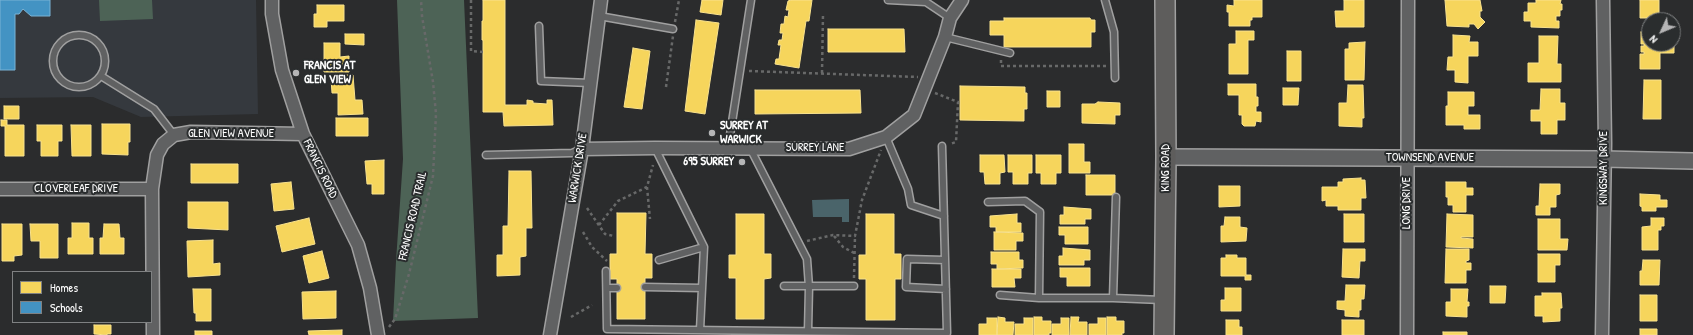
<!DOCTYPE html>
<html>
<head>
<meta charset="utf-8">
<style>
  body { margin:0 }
  #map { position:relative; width:1693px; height:335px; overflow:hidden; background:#2b2c2d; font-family:"Patrick Hand",sans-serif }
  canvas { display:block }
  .legend { position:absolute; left:12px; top:271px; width:140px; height:52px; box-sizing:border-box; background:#2a2d2e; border:1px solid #7f8182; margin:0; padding:5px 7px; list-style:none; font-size:12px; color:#fff }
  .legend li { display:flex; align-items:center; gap:8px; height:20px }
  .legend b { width:20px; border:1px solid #7f8182 }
  .north { position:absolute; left:1641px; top:12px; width:40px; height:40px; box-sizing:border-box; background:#2a2d2e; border:1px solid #7f8182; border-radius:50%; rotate:226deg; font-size:11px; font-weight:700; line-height:16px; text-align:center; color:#fff }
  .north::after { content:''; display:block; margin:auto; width:14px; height:18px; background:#b5b5b6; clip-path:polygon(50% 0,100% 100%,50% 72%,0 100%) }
</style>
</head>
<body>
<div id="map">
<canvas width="1693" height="335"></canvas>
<ul class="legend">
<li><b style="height:11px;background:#f6d55c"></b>Homes</li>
<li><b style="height:11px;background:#4393c3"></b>Schools</li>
</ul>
<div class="north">N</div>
</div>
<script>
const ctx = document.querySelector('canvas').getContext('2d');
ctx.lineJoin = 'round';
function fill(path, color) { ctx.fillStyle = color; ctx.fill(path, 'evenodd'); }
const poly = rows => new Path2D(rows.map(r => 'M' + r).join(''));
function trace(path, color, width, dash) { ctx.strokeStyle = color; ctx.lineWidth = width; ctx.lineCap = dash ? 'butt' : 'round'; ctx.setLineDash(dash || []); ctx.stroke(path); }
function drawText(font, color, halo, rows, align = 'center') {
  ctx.font = font + ' "Patrick Hand",sans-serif'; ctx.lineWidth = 4; ctx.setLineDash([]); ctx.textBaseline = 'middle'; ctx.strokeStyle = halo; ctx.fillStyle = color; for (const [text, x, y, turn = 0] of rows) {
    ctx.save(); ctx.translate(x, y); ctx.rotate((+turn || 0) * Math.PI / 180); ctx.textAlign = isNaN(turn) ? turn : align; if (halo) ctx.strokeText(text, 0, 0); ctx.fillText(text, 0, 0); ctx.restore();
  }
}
const built = poly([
  [0,0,256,0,258,114,141,117,93,97,0,98]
]);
const green = poly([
  [99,0,152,0,153,19,100,21],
  [397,0,464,0,478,318,393,321,396,261,403,159]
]);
const water = poly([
  [849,199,849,222,842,222,842,217,813,217,812,200]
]);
const homes = poly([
  [483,0,505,0,505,105,527,105,527,100,533,101,533,103,547,104,547,100,552,100,553,125,504,126,503,112,483,112,483,40,482,40,482,21,483,21,483,0],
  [702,0,723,0,721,15,700,12,702,0],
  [791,0,812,0,809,21,806,21,799,68,775,64,776,59,779,59,781,45,778,45,779,40,782,40,783,33,780,33,781,24,784,24,785,16,788,17,789,10,786,10,788,1,791,0],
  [1234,0,1262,0,1262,17,1252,17,1252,20,1250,20,1250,26,1229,26,1229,12,1227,12,1227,5,1234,6,1234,0],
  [1344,0,1364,0,1364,27,1336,27,1335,11,1344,11,1344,0],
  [1445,0,1480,0,1482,11,1480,11,1480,17,1485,22,1478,29,1474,24,1469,24,1469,27,1447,26,1445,0],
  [1536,0,1561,0,1560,4,1562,4,1562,10,1560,10,1560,16,1556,16,1556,21,1559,21,1559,28,1531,27,1531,21,1524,21,1524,12,1528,12,1528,3,1536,3,1536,0],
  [1640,0,1659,0,1659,18,1640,18,1640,0],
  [317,5,344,5,344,21,327,21,327,27,314,27,314,14,317,14,317,5],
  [1004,18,1090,18,1091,20,1095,20,1095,32,1091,32,1091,47,1004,47,1004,35,990,35,990,21,1004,21,1004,18],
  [696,20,719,23,705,114,685,111,696,20],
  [828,29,904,29,905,52,828,52,828,29],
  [1236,31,1254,31,1254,40,1248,40,1248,74,1229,74,1229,44,1236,44,1236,31],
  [1641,32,1649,32,1649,44,1673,44,1674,39,1674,53,1660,53,1660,69,1640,69,1640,54,1644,54,1644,52,1641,52,1641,46,1644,46,1644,44,1641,44,1641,32],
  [345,34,364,34,364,45,345,44,345,34],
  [1453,35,1470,36,1469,42,1478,42,1478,56,1468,56,1468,83,1455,82,1455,70,1447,70,1448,57,1453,57,1453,35],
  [1539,36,1558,36,1557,64,1561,64,1561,82,1528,82,1528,63,1539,63,1539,36],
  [1365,42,1364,80,1345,80,1345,49,1349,49,1349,43,1365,42],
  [324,43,340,43,340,57,349,56,349,72,324,72,324,43],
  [633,48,650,51,642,109,624,107,633,48],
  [1287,51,1301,51,1301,81,1287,81,1287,51],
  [344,75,353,75,355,100,362,100,363,114,338,115,338,93,332,93,331,79,344,79,344,75],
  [1644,80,1661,80,1661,119,1643,119,1644,80],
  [1228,84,1256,84,1256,97,1258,97,1258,106,1256,106,1256,112,1261,112,1261,122,1256,121,1255,126,1244,126,1242,124,1242,115,1239,115,1239,95,1228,95,1228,84],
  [1348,85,1363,85,1364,118,1362,118,1362,127,1339,126,1339,103,1347,103,1348,85],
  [960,86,1025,87,1025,93,1027,93,1027,109,1024,109,1024,121,960,120,960,86],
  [1283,88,1299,88,1298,105,1283,105,1283,88],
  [1541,89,1560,89,1560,103,1565,103,1565,120,1557,120,1557,134,1541,134,1541,121,1531,121,1531,110,1540,110,1541,89],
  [755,90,860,90,861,113,755,114,755,90],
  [1047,91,1060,91,1060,107,1047,107,1047,91],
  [1448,92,1474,92,1474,106,1468,106,1468,115,1480,115,1480,129,1464,129,1464,125,1446,125,1446,106,1448,106,1448,92],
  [1098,102,1120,103,1120,115,1115,115,1115,124,1082,123,1082,104,1095,104,1098,102],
  [4,106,19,106,19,119,4,119,4,106],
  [336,118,368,118,368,136,336,136,336,118],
  [1,120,7,120,7,125,24,125,24,156,5,156,5,126,1,126,1,120],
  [102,124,130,124,130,142,128,142,128,155,102,154,102,124],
  [37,125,62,125,62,141,58,141,58,156,41,156,41,141,37,141,37,125],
  [71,125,91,125,91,156,72,156,71,125],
  [1069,144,1084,144,1084,162,1090,162,1090,173,1069,173,1069,144],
  [980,155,1004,155,1005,172,1000,173,1000,184,985,184,984,172,980,172,980,155],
  [1008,155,1032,155,1032,173,1028,173,1028,184,1013,184,1013,172,1008,172,1008,155],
  [1036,155,1061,155,1061,173,1056,173,1056,184,1041,184,1041,173,1036,173,1036,155],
  [384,160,384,194,372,194,372,184,367,184,365,161,384,160],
  [191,164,238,164,238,183,191,183,191,164],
  [509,171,531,171,532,228,526,228,526,256,520,257,520,275,497,276,497,255,503,255,503,226,508,226,509,171],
  [1086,175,1115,175,1115,195,1086,195,1086,175],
  [1361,178,1361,180,1365,180,1366,198,1361,198,1361,210,1338,210,1338,206,1326,206,1326,200,1322,201,1322,187,1338,187,1338,182,1343,182,1343,179,1361,178],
  [291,182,294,209,274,211,271,184,291,182],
  [1446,182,1466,182,1466,188,1473,188,1473,195,1466,195,1466,212,1453,212,1453,205,1448,205,1448,197,1446,197,1446,182],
  [1540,184,1560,184,1560,194,1556,195,1556,207,1550,207,1550,215,1536,215,1536,206,1539,206,1540,184],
  [1219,186,1240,186,1240,206,1219,207,1219,186],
  [1640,194,1660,195,1660,200,1667,200,1667,207,1656,207,1656,211,1642,211,1642,207,1640,206,1640,194],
  [188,202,228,202,228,230,188,228,188,202],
  [1064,207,1091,209,1091,219,1085,219,1085,224,1060,224,1060,215,1064,215,1064,207],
  [617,213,646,213,645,254,652,254,652,278,645,278,645,319,617,319,617,279,610,279,610,254,617,254,617,213],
  [736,214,764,214,764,254,771,254,771,278,764,279,764,319,736,319,736,278,729,278,729,255,736,255,736,214],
  [866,214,894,214,894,254,901,254,901,279,895,279,895,320,866,320,866,279,859,279,859,255,866,255,866,214],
  [1017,214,1017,223,1021,223,1021,232,996,232,996,227,990,227,990,216,1017,214],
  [1344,214,1364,214,1364,242,1344,242,1344,214],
  [1447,214,1473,215,1473,237,1461,237,1461,238,1473,239,1473,248,1446,247,1447,214],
  [1225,217,1240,217,1240,227,1247,228,1246,241,1221,242,1221,226,1224,226,1225,217],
  [309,218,315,244,282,252,276,226,309,218],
  [1651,218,1664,218,1664,226,1661,226,1661,230,1658,230,1658,250,1642,250,1642,227,1651,226,1651,218],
  [1538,219,1560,219,1560,239,1568,239,1567,250,1538,250,1538,219],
  [72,223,89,223,89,238,93,238,93,254,68,254,68,238,72,238,72,223],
  [2,224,22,224,22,255,14,256,14,261,2,261,2,224],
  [30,224,58,224,58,258,40,258,40,241,31,241,30,224],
  [104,224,119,224,120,238,124,238,124,254,100,254,100,238,103,238,104,224],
  [1059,227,1088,227,1088,244,1065,244,1065,235,1059,235,1059,227],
  [994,232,1023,233,1023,241,1016,241,1016,250,994,250,994,232],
  [213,240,213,264,220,263,220,275,188,277,187,241,213,240],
  [1063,248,1090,250,1090,260,1084,260,1084,265,1059,265,1059,256,1063,256,1063,248],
  [1343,249,1365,249,1365,261,1360,261,1359,278,1342,277,1343,249],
  [1446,249,1469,249,1469,260,1466,261,1466,263,1471,263,1471,270,1466,270,1466,283,1445,283,1446,249],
  [322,251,329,278,309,283,303,256,322,251],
  [991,252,1019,252,1019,260,1023,260,1023,268,997,269,997,264,991,264,991,252],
  [1538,254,1560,254,1560,265,1555,265,1555,282,1538,282,1538,254],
  [1226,255,1237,255,1237,258,1246,258,1246,275,1251,275,1251,280,1245,280,1245,276,1221,276,1221,258,1226,258,1226,255],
  [1643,260,1660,260,1659,285,1640,285,1640,271,1642,271,1643,260],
  [1060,268,1090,268,1090,286,1067,286,1067,277,1060,277,1060,268],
  [992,269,1021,269,1021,278,1014,278,1015,287,992,287,992,269],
  [1346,285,1365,285,1364,299,1361,299,1361,310,1359,310,1359,317,1345,316,1345,310,1337,309,1337,301,1345,301,1346,285],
  [1490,286,1506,286,1505,303,1490,303,1490,286],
  [1225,288,1241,288,1241,311,1221,311,1221,300,1225,300,1225,288],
  [193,289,211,289,211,321,196,321,196,313,194,313,193,289],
  [1451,289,1468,289,1467,302,1469,302,1469,306,1467,306,1467,317,1446,316,1446,302,1451,302,1451,289],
  [336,291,336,318,303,319,302,292,336,291],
  [1542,293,1561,293,1562,308,1560,308,1560,321,1543,322,1543,316,1535,316,1535,296,1542,296,1542,293],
  [1640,295,1657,295,1657,321,1640,321,1640,295],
  [998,317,1005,318,1005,322,1014,322,1013,335,997,335,998,317],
  [1034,317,1042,317,1042,321,1051,321,1051,333,1049,333,1049,335,1034,335,1034,317],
  [1071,317,1079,317,1078,322,1087,322,1087,335,1070,335,1071,317],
  [1107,317,1116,317,1116,321,1124,321,1124,333,1122,333,1122,335,1107,335,1107,317],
  [987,318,997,318,997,335,979,335,979,324,987,324,987,318],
  [1024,318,1033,318,1033,335,1015,335,1015,324,1024,324,1024,318],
  [1061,318,1069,318,1069,335,1052,335,1052,324,1061,324,1061,318],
  [1098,318,1106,318,1106,335,1089,335,1089,324,1098,324,1098,318],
  [1226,320,1239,320,1239,327,1242,327,1242,335,1226,335,1226,320],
  [1342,320,1364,320,1364,335,1342,335,1342,320],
  [94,325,111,325,111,334,107,334,107,335,94,334,94,325],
  [1640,329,1657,329,1657,335,1640,335,1640,329],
  [342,330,342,335,309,335,308,331,342,330],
  [195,331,212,331,212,335,195,335,195,331],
  [1443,332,1467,332,1467,335,1443,335,1443,332]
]);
const schools = poly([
  [0,0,50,0,50,16,31,16,23,9,19,14,15,14,15,70,0,70,0,0]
]);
const path = poly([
  [471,0,471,51,483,52],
  [675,22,679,0],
  [1001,60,1001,66,1106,66],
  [749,71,918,77],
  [822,73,823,14],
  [666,87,673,36],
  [935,93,958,102,956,142,950,144],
  [647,187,650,219],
  [587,208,605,234,614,236],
  [599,225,618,201,647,187,653,165],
  [583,232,592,247,607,261],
  [834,236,843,247,854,253],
  [807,241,833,235,855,236,862,200,881,150],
  [854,278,855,236],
  [571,317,592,305],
  [389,327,395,319,409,274,433,176,436,114,433,82,422,16,421,0]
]);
const service = poly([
  [888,0,926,2,950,18],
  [1105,0,1114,32,1115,78],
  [599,16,673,29],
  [539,26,541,81,590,83],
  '53 61a26 26 0 1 1 52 0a26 26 0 1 1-52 0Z',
  [945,37,1010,53],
  [101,76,154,109,174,135],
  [886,137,908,189,911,205,944,216],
  [655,148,704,247,700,330],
  [728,148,751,0],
  [750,148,807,259,809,287,808,331],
  [486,155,572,153,581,149],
  [988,202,1025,201,1040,212,1039,298],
  [659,260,704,247],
  [945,260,907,259,906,287,946,289],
  [606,271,607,329,947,333,942,146],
  [784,286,854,286],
  [645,287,702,288],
  [607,288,617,288],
  [1000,295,1039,298,1113,298,1162,300],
  [1113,298,1116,197]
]);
const minor = poly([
  [272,0,272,14,282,70,303,134,358,245,370,288,378,335],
  [582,149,655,148,849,149,886,137,914,115,945,37,950,18,962,0],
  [0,189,152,189],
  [153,335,152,189,157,155,163,144,174,135,191,132,303,134],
  [550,335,582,149,601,0],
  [1407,335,1408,0],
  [1602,335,1605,143,1603,0]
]);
const tertiary = poly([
  [1166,157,1604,159,1693,161]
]);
const primary = poly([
  [1164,335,1166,157,1165,0]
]);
const markers = [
  [296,73,4,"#b5b5b6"],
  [712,133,4,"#b5b5b6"],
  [742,162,4,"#b5b5b6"]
];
const poiNames = [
  ["FRANCIS AT",304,66],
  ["GLEN VIEW",304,80],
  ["SURREY AT",720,126],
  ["WARWICK",720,140],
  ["695 SURREY",734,162,"right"]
];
const streetNames = [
  ["GLEN VIEW AVENUE",231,134],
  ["SURREY LANE",815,148],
  ["TOWNSEND AVENUE",1430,158],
  ["WARWICK DRIVE",578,168,-81],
  ["KING ROAD",1166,168,-90],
  ["KINGSWAY DRIVE",1604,168,-90],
  ["FRANCIS ROAD",320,169,64],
  ["CLOVERLEAF DRIVE",76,189],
  ["LONG DRIVE",1407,203,-90],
  ["FRANCIS ROAD TRAIL",413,216,-77]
];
fill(built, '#35393e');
fill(green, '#4d6356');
fill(water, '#4a646a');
fill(homes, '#f6d55c');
trace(homes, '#f9e28d', 1);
fill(schools, '#4393c3');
trace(schools, '#7bb3d5', 1);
trace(service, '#a0a0a0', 9);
trace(minor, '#a0a0a0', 15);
trace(tertiary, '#a0a0a0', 18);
trace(primary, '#a0a0a0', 22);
trace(path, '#686969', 2.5, [3, 3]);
trace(service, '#606162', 6);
trace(minor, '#606162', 12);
trace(tertiary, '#606162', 15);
trace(primary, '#5e5d5c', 19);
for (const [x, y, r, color] of markers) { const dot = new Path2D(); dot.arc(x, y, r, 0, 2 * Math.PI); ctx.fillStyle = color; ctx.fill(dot); trace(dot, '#2a2d2e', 1.5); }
drawText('bold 12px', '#fff', '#2a2d2e', poiNames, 'left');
drawText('12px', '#fff', '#2a2d2e', streetNames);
</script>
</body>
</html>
